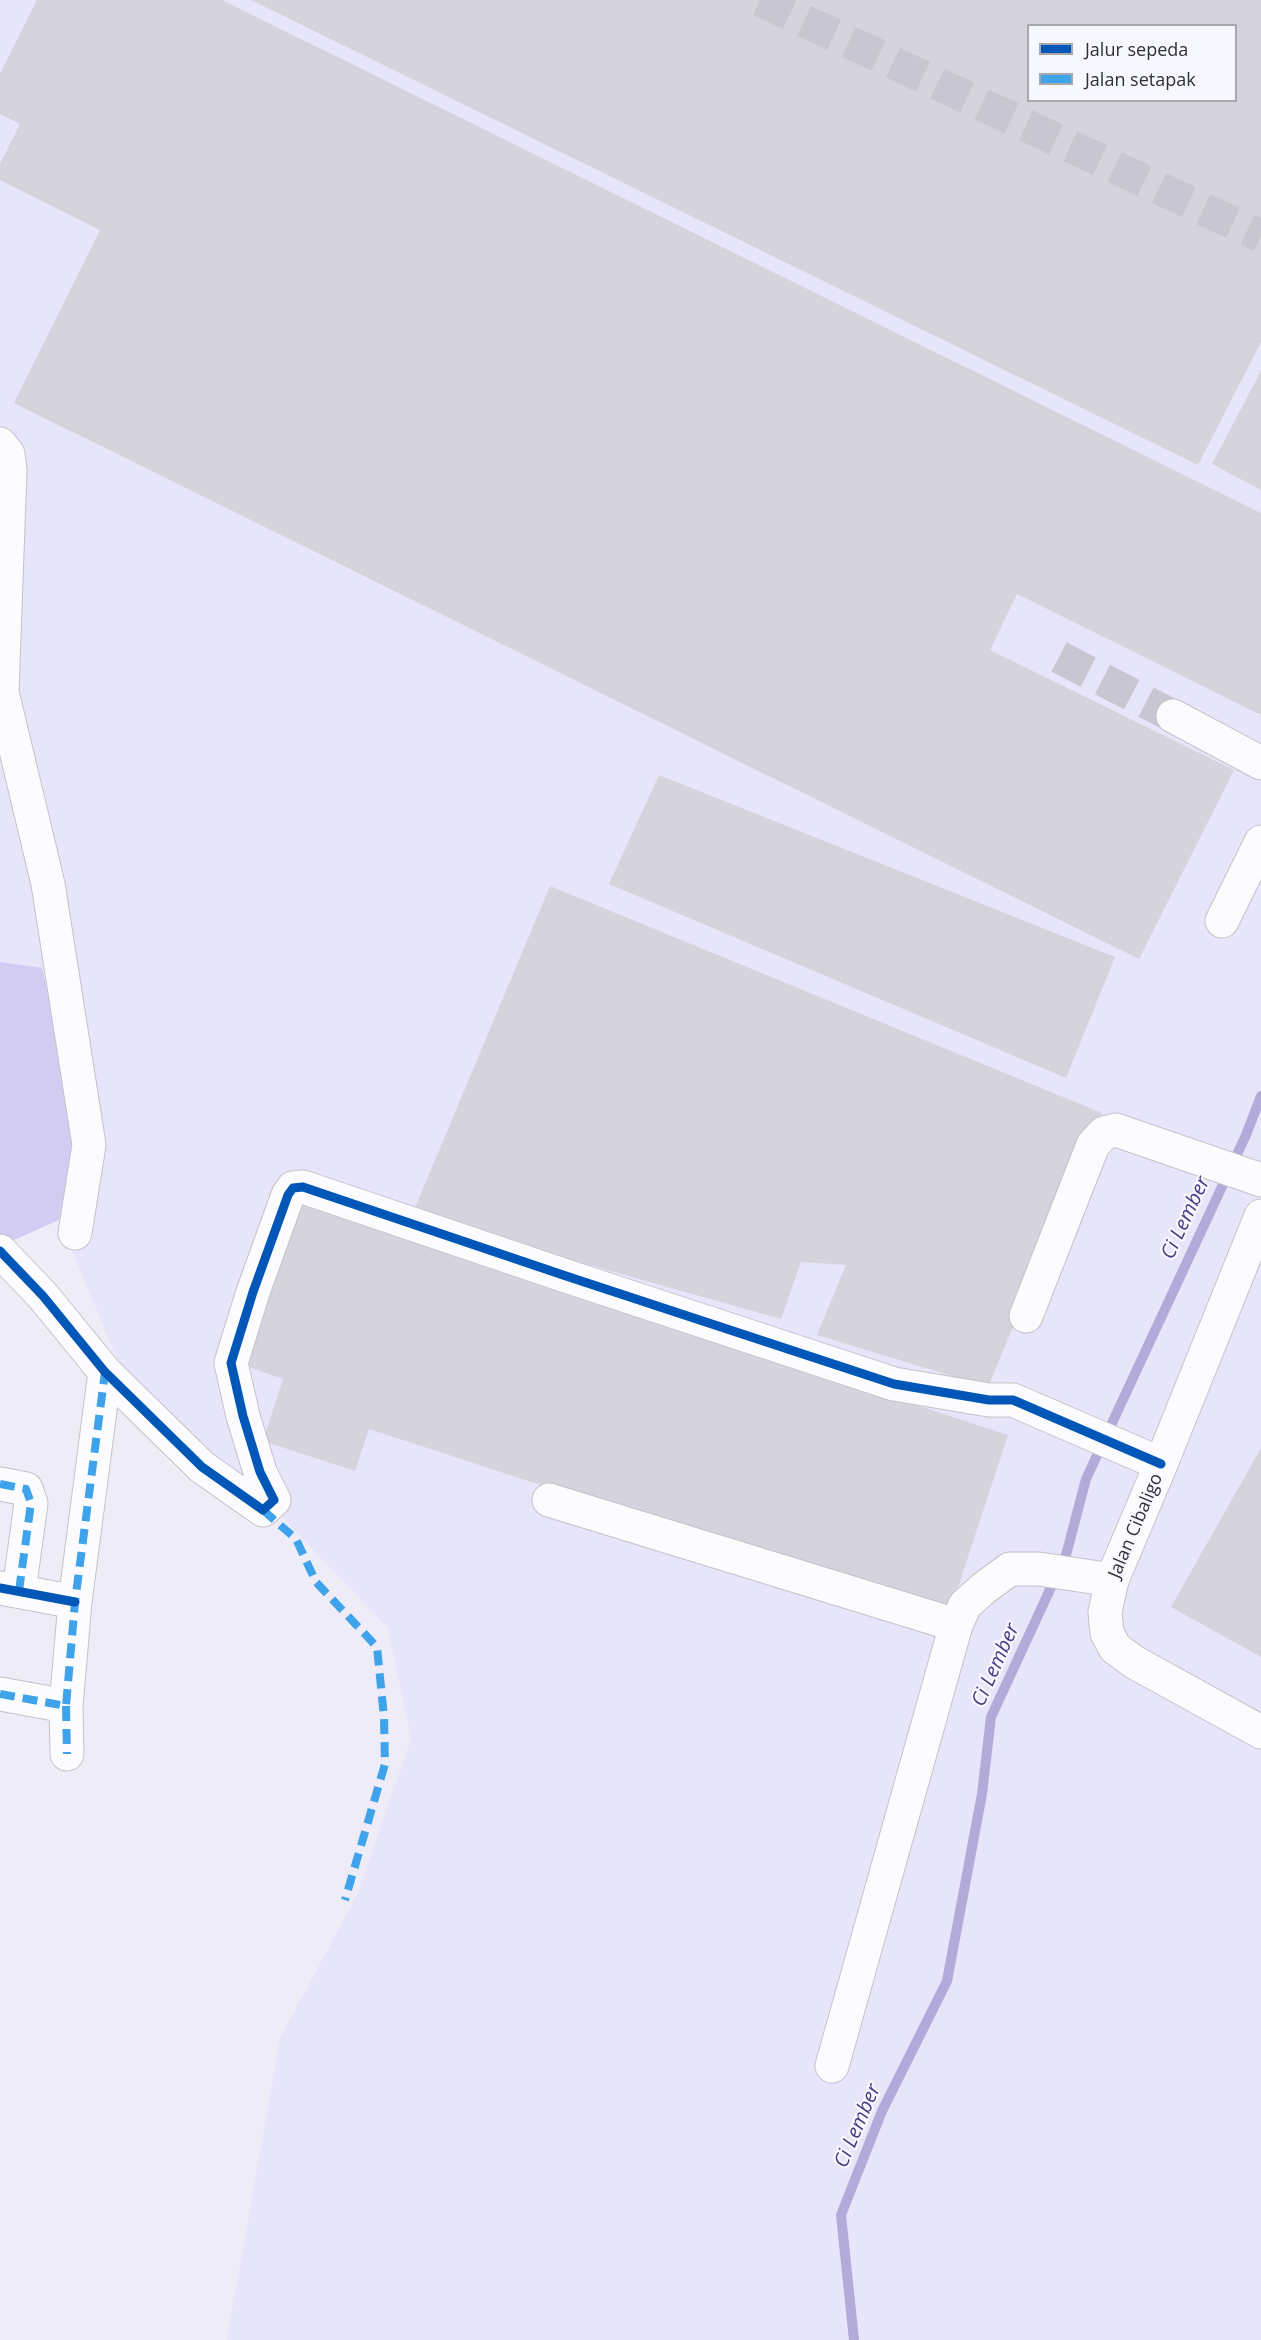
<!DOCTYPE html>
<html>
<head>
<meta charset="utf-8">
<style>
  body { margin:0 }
  #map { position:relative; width:1261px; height:2340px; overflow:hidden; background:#eeecf7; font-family:"Open Sans",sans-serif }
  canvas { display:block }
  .legend { position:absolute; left:1027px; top:24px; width:210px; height:78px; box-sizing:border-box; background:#f7f7ff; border:2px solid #a7a7af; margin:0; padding:8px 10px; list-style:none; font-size:18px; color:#2f2f36 }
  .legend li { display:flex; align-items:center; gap:12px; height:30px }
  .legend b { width:30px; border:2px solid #a7a7af }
</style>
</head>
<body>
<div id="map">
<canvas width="1261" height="2340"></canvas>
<ul class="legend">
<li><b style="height:8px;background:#0057b8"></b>Jalur sepeda</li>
<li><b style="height:8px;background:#3ea3eb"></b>Jalan setapak</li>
</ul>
</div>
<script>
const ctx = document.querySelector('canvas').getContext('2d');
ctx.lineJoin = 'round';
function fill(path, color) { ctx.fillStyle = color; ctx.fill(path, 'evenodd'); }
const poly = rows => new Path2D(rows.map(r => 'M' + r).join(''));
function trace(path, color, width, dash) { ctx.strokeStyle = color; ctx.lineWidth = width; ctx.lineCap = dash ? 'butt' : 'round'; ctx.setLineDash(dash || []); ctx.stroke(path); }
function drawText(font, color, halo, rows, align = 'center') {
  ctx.font = font + ' "Open Sans",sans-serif'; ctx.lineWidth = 4.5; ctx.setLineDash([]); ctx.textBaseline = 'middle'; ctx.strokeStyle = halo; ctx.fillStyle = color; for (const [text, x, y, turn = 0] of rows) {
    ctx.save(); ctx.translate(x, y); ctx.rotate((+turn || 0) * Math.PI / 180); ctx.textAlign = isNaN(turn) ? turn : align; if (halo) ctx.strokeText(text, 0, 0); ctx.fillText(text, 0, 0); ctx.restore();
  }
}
const built = poly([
  [0,0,1261,0,1261,2340,227,2340,280,2038,357,1895,411,1739,388,1628,258,1492,202,1457,125,1378,59,1220,79,1122,42,969,0,962],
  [1028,26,1236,26,1236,100,1028,100]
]);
const green = poly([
  [0,962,42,968,79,1122,59,1220,5,1244,0,1241]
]);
const stream = poly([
  [854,2340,841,2215,882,2111,947,1981,982,1794,991,1717,1066,1555,1086,1479,1246,1135,1261,1096]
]);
const building = poly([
  [37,0,222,0,1261,513,1261,715,1017,594,990,650,1234,770,1139,959,14,403,100,230,0,180,0,164,20,124,0,114,0,74],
  [251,0,1261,0,1261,342,1198,465],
  [1028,26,1236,26,1236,100,1028,100],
  [1261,371,1261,490,1212,464],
  [659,775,1115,957,1066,1078,609,884],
  [550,886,1102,1113,988,1387,817,1335,846,1265,801,1262,781,1319,412,1215],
  [293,1202,1008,1435,948,1618,369,1429,355,1471,263,1441,283,1379,240,1364],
  [1261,1448,1261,1657,1171,1607]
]);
const minorTunnel = poly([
  [760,0,1261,236],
  [1059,657,1173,716]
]);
const minor = poly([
  [0,444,8,454,10,470,2,692,48,884,89,1145,75,1233],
  [1173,716,1261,763],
  [1222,921,1261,842],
  [0,1251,43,1296,105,1372,202,1467,263,1510,274,1500,260,1472,243,1416,231,1363,253,1292,288,1195,293,1188,303,1187,566,1276,894,1384,989,1400,1013,1400,1161,1464],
  [1026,1316,1093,1145,1104,1133,1116,1130,1261,1180],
  [0,1484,26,1489,31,1503,19,1591],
  [549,1500,956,1625],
  [0,1588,75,1602],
  [0,1694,66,1706,75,1602,105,1372],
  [66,1706,67,1754],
  [832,2066,956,1625,965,1605,984,1588,1010,1569,1039,1569,1112,1580]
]);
const major = poly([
  [1261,1216,1161,1464,1112,1580,1105,1612,1107,1633,1115,1648,1134,1662,1261,1732]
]);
const quiet = poly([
  [0,1484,26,1489,31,1503,19,1591],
  [263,1510,296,1539,316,1582,377,1647,384,1717,385,1764,345,1900],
  [0,1694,66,1706,75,1602,105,1372],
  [66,1706,67,1754]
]);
const cycleway = poly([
  [0,1251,43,1296,105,1372,202,1467,263,1510,274,1500,260,1472,243,1416,231,1363,253,1292,288,1195,293,1188,303,1187,566,1276,894,1384,989,1400,1013,1400,1161,1464],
  [0,1588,75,1602]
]);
const streetNames = [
  ["Jalan Cibaligo",1136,1526,-67]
];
const waterNames = [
  ["Ci Lember",1186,1218,-65],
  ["Ci Lember",996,1665,-66],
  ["Ci Lember",858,2126,-67]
];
fill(built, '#e7e5f9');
fill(green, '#d2ccf3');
trace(stream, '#b2aad8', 10);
fill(building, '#d5d4dd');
trace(minorTunnel, '#c8c6d0', 33, [33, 16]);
trace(minor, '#c3c2ca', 35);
trace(major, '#c3c2ca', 35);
trace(minor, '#fcfcfe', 33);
trace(major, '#fcfcfe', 33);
trace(quiet, '#3ea3eb', 8, [15, 8]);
trace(cycleway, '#0057b8', 9);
drawText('18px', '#2f2f36', '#f7f7ff', streetNames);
drawText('italic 20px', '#4c3a83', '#f7f7ff', waterNames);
</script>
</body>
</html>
